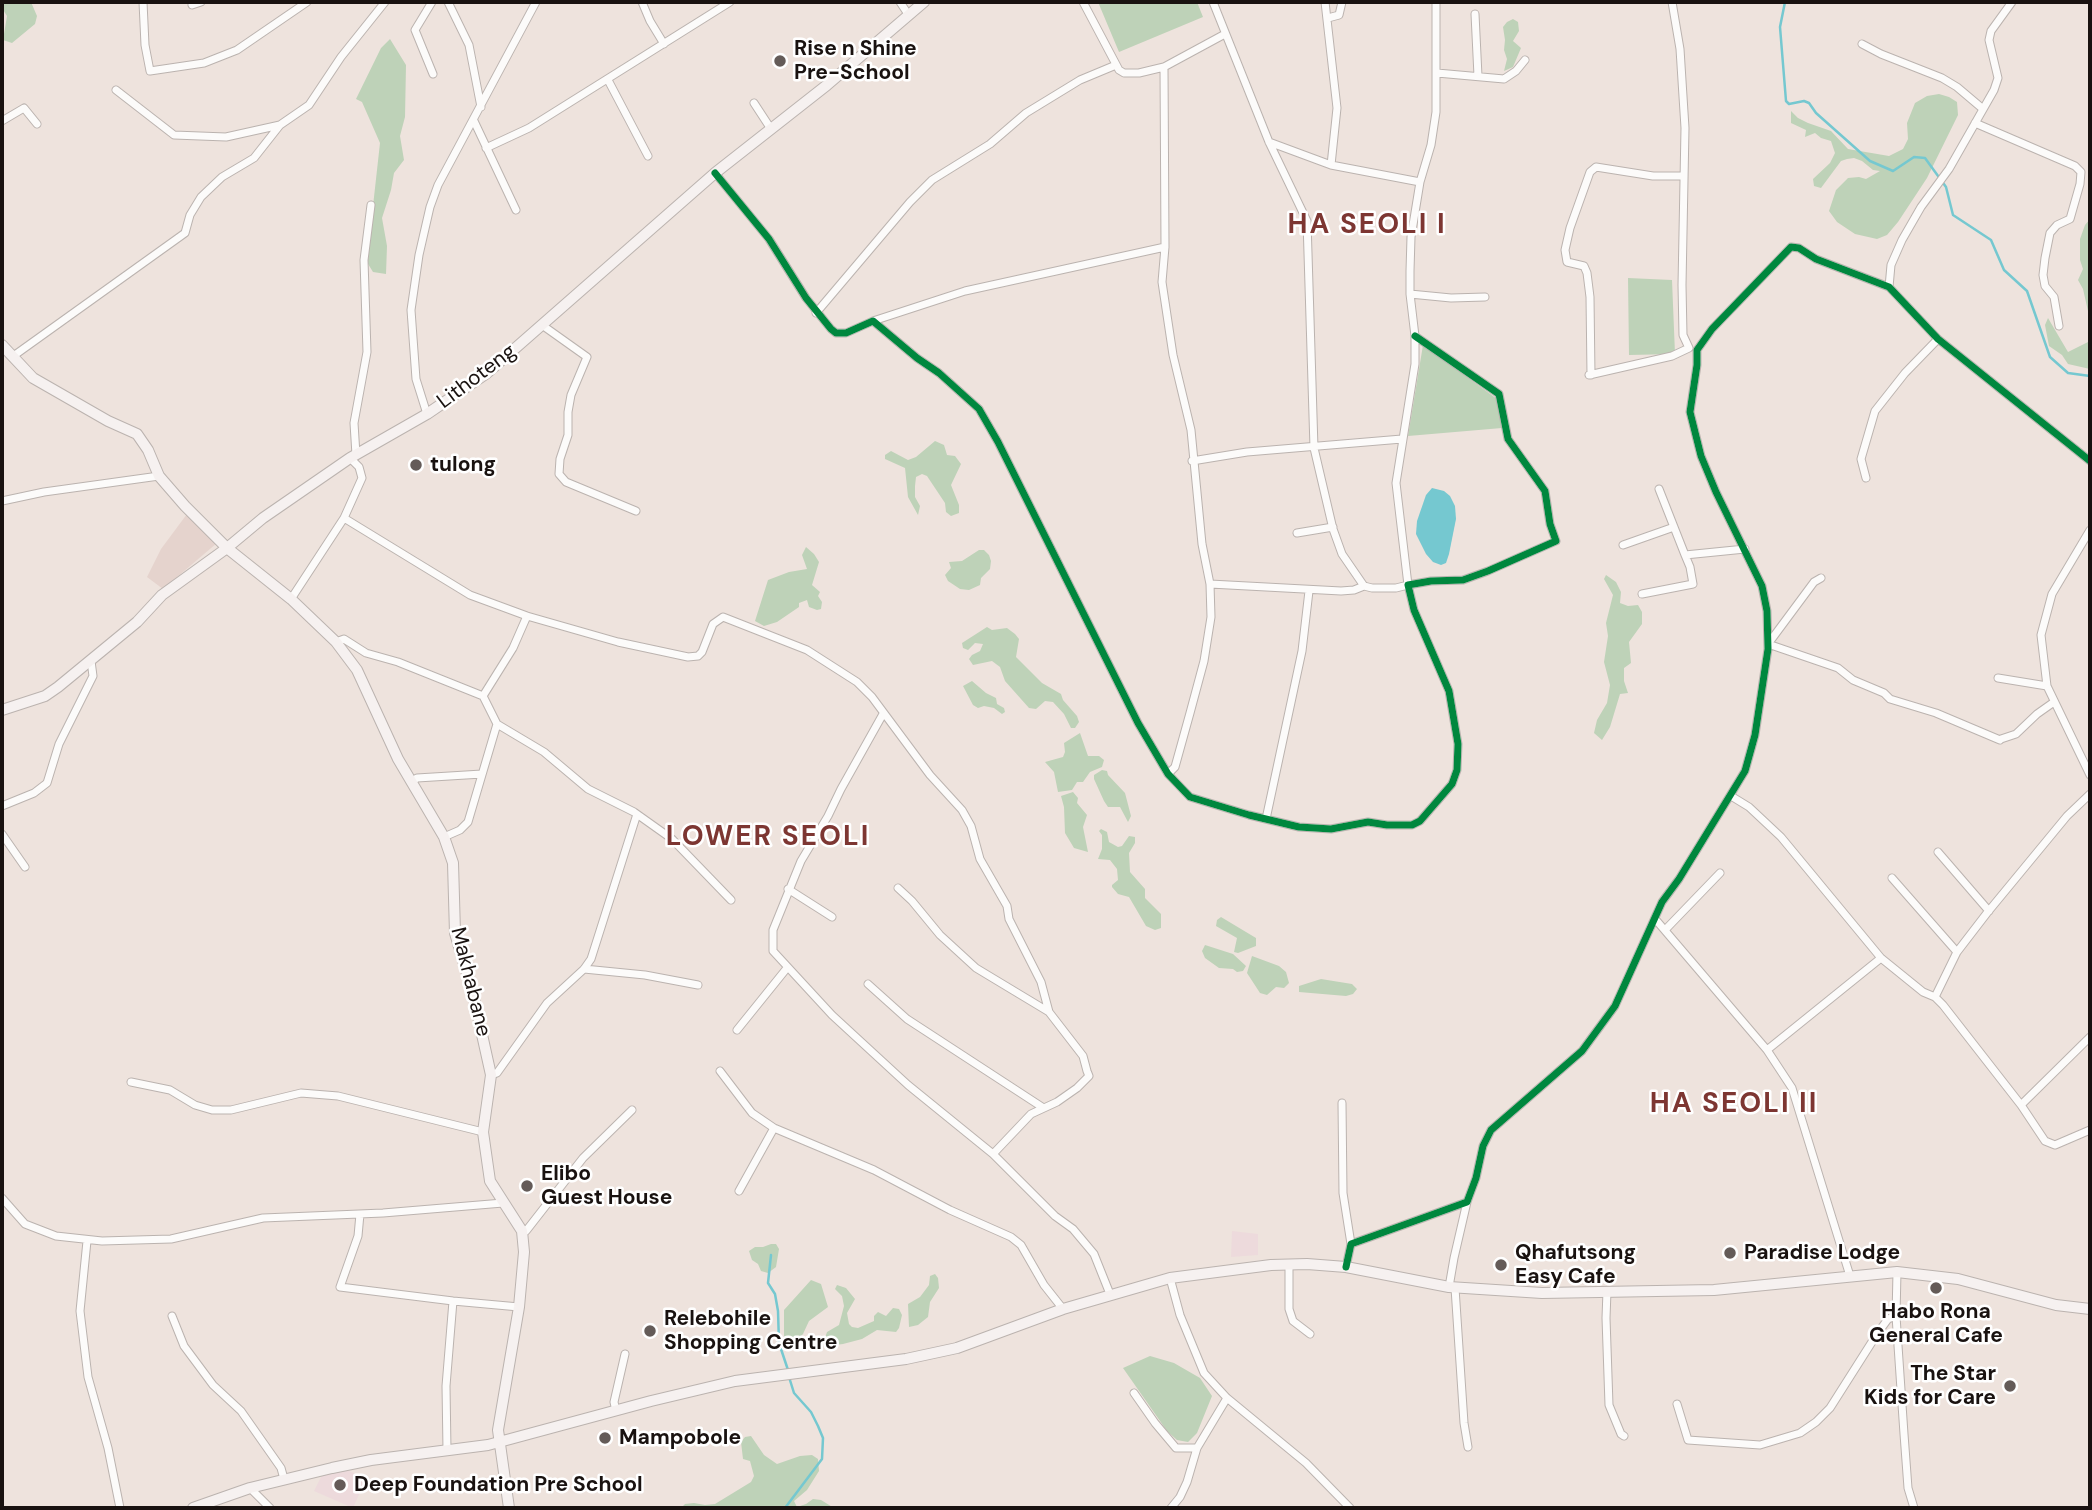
<!DOCTYPE html>
<html>
<head>
<meta charset="utf-8">
<style>
  body { margin:0 }
  #map { position:relative; width:2092px; height:1510px; overflow:hidden; background:#eee3dd; font-family:"DM Sans",sans-serif }
  canvas { display:block }
  .frame { position:absolute; inset:0; border:4px solid #191210; pointer-events:none }
</style>
</head>
<body>
<div id="map">
<canvas width="2092" height="1510"></canvas>
<div class="frame"></div>
</div>
<script>
const ctx = document.querySelector('canvas').getContext('2d');
ctx.lineJoin = 'round';
function fill(path, color) { ctx.fillStyle = color; ctx.fill(path, 'evenodd'); }
const poly = rows => new Path2D(rows.map(r => 'M' + r).join(''));
function trace(path, color, width, dash) { ctx.strokeStyle = color; ctx.lineWidth = width; ctx.lineCap = dash ? 'butt' : 'round'; ctx.setLineDash(dash || []); ctx.stroke(path); }
function drawText(font, color, halo, rows, align = 'center') {
  ctx.font = font + ' "DM Sans",sans-serif'; ctx.lineWidth = 5; ctx.setLineDash([]); ctx.textBaseline = 'middle'; ctx.strokeStyle = halo; ctx.fillStyle = color; for (const [text, x, y, turn = 0] of rows) {
    ctx.save(); ctx.translate(x, y); ctx.rotate((+turn || 0) * Math.PI / 180); ctx.textAlign = isNaN(turn) ? turn : align; if (halo) ctx.strokeText(text, 0, 0); ctx.fillText(text, 0, 0); ctx.restore();
  }
}
const industrial = poly([
  [187,514,217,543,163,589,147,577,161,549]
]);
const education = poly([
  [1232,1231,1258,1234,1258,1255,1231,1257],
  [345,1469,366,1479,353,1508,314,1491,323,1473]
]);
const green = poly([
  [2,2,31,2,37,16,35,24,12,43,3,40,7,16,2,8],
  [1098,2,1197,2,1203,17,1119,52],
  [1513,19,1518,22,1519,31,1513,41,1521,48,1513,67,1504,71,1507,59,1504,50,1505,40,1503,27,1507,22],
  [390,39,406,65,405,117,400,136,404,160,394,173,391,190,382,218,387,246,386,274,373,272,365,259,373,206,380,143,362,102,356,99,381,48],
  [1939,94,1949,97,1957,102,1958,115,1927,178,1898,222,1887,235,1877,239,1855,234,1837,222,1829,211,1836,190,1848,178,1859,177,1866,179,1880,171,1873,170,1862,161,1854,158,1847,159,1841,161,1821,188,1814,186,1813,179,1830,163,1835,153,1831,141,1821,138,1815,133,1805,137,1806,130,1791,123,1791,111,1798,118,1808,123,1831,131,1848,149,1889,156,1903,149,1908,139,1907,123,1915,103,1927,96],
  [2090,219,2090,320,2083,289,2078,280,2083,269,2080,260,2080,239,2085,225],
  [1628,278,1672,280,1675,354,1629,355],
  [2048,318,2068,352,2088,342,2090,332,2090,369,2068,364,2062,355,2049,346,2045,325],
  [1423,345,1497,399,1502,428,1408,436],
  [935,441,944,445,947,455,955,456,961,464,951,485,959,505,959,513,951,516,946,512,945,503,927,476,922,474,916,477,915,486,915,497,920,506,918,515,908,497,905,468,885,459,885,455,891,451,908,460,916,457],
  [806,547,814,554,819,562,812,585,820,592,818,596,822,602,821,609,817,610,809,607,807,600,799,603,799,607,777,622,764,626,755,621,768,580,789,572,807,569,802,555],
  [979,550,984,550,989,555,991,561,990,569,981,578,980,585,969,590,960,589,948,581,945,575,951,568,949,562,962,561],
  [1606,575,1616,582,1621,592,1620,603,1628,606,1638,605,1642,612,1642,624,1629,642,1631,663,1624,668,1624,681,1628,693,1620,694,1610,727,1602,740,1594,733,1597,720,1607,703,1610,685,1604,662,1608,636,1606,623,1613,595,1604,579],
  [987,627,992,630,1007,628,1015,634,1019,639,1016,657,1042,683,1061,694,1063,700,1077,716,1079,722,1075,728,1071,728,1064,714,1053,702,1045,701,1036,709,1029,708,1005,681,1000,667,992,661,973,665,969,659,972,655,980,651,983,644,975,643,968,650,963,648,962,643],
  [972,681,986,693,996,698,997,704,1004,708,1005,712,1002,714,994,708,984,706,978,708,973,705,963,686],
  [1080,733,1088,756,1099,756,1104,760,1102,767,1090,772,1083,782,1077,782,1072,790,1058,792,1054,772,1045,762,1063,757,1065,752,1064,743],
  [1102,770,1107,771,1108,775,1125,793,1131,816,1128,822,1120,807,1108,807,1104,801,1094,779,1094,775],
  [1073,792,1078,798,1077,803,1087,815,1083,827,1088,852,1074,848,1065,833,1064,807,1061,796],
  [1101,829,1107,832,1109,842,1118,847,1122,846,1129,836,1135,837,1135,843,1129,853,1130,872,1145,889,1145,898,1161,914,1161,928,1155,930,1146,926,1129,897,1118,894,1112,887,1112,885,1118,880,1117,869,1110,860,1098,859,1102,849,1102,835,1099,831],
  [1221,917,1256,938,1256,946,1238,953,1234,952,1237,938,1216,926,1217,920],
  [1205,945,1233,954,1246,966,1243,971,1237,972,1233,969,1219,968,1205,958,1202,951],
  [1252,956,1279,966,1286,972,1289,983,1284,988,1276,987,1267,995,1260,993,1247,973],
  [1321,979,1352,984,1357,989,1353,994,1346,996,1299,992,1299,986],
  [771,1244,776,1244,779,1249,776,1267,768,1273,761,1271,758,1264,752,1260,749,1251,755,1247,763,1247],
  [935,1274,938,1278,939,1288,930,1302,928,1317,918,1325,909,1327,908,1304,920,1297,929,1285,930,1276],
  [811,1280,821,1284,828,1307,809,1321,803,1334,796,1341,791,1342,784,1340,784,1310],
  [837,1285,846,1288,855,1299,847,1313,849,1324,852,1327,858,1328,874,1321,874,1316,878,1312,886,1316,893,1308,899,1309,902,1315,899,1328,896,1332,877,1330,862,1339,843,1344,835,1345,829,1342,825,1338,827,1332,839,1325,844,1306,842,1296,835,1289],
  [1150,1356,1174,1363,1200,1378,1212,1396,1197,1433,1188,1442,1177,1440,1167,1431,1123,1368],
  [751,1436,764,1455,777,1464,800,1456,812,1455,818,1459,819,1471,807,1490,794,1501,797,1507,806,1504,813,1499,821,1500,834,1508,681,1508,685,1504,694,1503,705,1505,715,1504,751,1482,754,1476,750,1461,743,1459,741,1442,745,1437]
]);
const water = poly([
  [1432,488,1444,491,1450,496,1455,506,1456,519,1449,554,1446,563,1441,565,1433,562,1426,554,1416,534,1417,521,1426,495]
]);
const stream = poly([
  [1785,2,1780,27,1786,101,1789,104,1804,101,1809,103,1816,113,1870,161,1893,171,1914,157,1925,158,1946,187,1953,215,1991,240,2004,270,2027,291,2050,357,2068,373,2090,376],
  [771,1255,768,1283,775,1294,778,1311,779,1343,788,1370],
  [785,1508,822,1459,823,1438,818,1426,811,1412,794,1393,789,1377]
]);
const street = poly([
  [143,2,145,45,150,71,204,63,237,50,307,2],
  [432,2,415,30,433,74],
  [448,2,469,45,481,107],
  [642,2,650,21,664,44],
  [900,2,908,14],
  [1083,2,1119,70,1124,73,1139,73,1164,67,1225,34],
  [1213,2,1269,142,1307,221,1314,448,1333,529,1342,554,1364,586,1372,588,1396,588,1408,585,1396,483,1415,364,1415,336,1410,294,1410,271,1411,237,1420,182,1331,165,1337,108,1325,2],
  [1672,2,1680,49,1685,128,1682,285,1683,335,1689,348],
  [192,5,201,2],
  [1475,14,1478,76],
  [1328,18,1339,15,1342,2],
  [1862,44,1881,54,1942,78,1957,87,1983,109],
  [1164,67,1165,247,1162,282,1173,355,1191,430,1202,544,1210,584,1211,617,1204,661,1190,713,1175,767,1168,774],
  [1437,73,1504,79,1516,71,1525,60],
  [608,80,648,156],
  [116,90,174,135,226,137,280,125],
  [754,103,771,129],
  [2,121,24,108,37,124],
  [474,121,516,210],
  [1975,123,2075,166,2081,172,2080,184,2070,219,2057,225,2050,233,2045,258,2043,275,2045,286,2054,297,2059,326],
  [1269,142,1331,165],
  [486,148,529,128,730,2],
  [715,173,769,239,806,298,831,329,836,333,846,333,873,321,917,358,939,373,979,409,998,442,1138,723,1168,774,1190,797,1249,815,1299,827,1331,829,1368,822,1387,825,1412,825,1420,821,1452,784,1457,770,1458,744,1449,691,1414,610,1408,585,1431,581,1463,580,1488,571,1556,541,1550,524,1545,491,1508,439,1499,394,1415,336],
  [1420,182,1431,145,1436,112,1436,2],
  [1889,287,1891,265,1902,240,1921,207,1949,169,1994,90,1998,78,1989,40,1991,31,2012,2],
  [1410,294,1451,298,1485,297],
  [816,313,910,202,932,180,990,144,1026,113,1080,80,1116,65],
  [873,321,965,291,1165,247],
  [542,325,587,357,571,395,568,412,568,435,560,459,559,474,566,482,636,511],
  [12,357,185,233,190,215,201,197,222,177,254,158,280,125,309,105,341,57,385,2],
  [1589,375,1672,356,1689,348],
  [1591,375,1590,297,1587,273,1584,266,1567,262,1565,250,1570,228,1590,172,1596,167,1653,176,1684,176],
  [427,414,416,379,411,310,419,255,430,207,438,185,536,2],
  [356,455,354,423,367,352,364,260,371,205],
  [1192,461,1247,452,1402,439],
  [1866,478,1861,459,1875,411,1905,373,1938,339],
  [1659,489,1685,555,1745,549],
  [2,501,44,492,159,476],
  [344,518,470,595,527,616,618,642,688,657,698,656,702,652,713,624,723,617,807,650,857,682,872,697,930,775,962,810,971,826,980,859,1007,906,1009,919,1041,982,1049,1012,1083,1056,1087,1071,1089,1076,1077,1088,1057,1102,1031,1114,993,1154],
  [2090,530,2052,594,2041,635,2047,686,2090,775],
  [1297,533,1333,527],
  [1623,545,1674,527],
  [1821,578,1814,582,1768,644,1838,668,1853,680,1884,693,1890,699,1936,713,2000,740],
  [1210,584,1341,591,1354,590,1364,586],
  [1642,594,1693,584,1690,567,1685,555],
  [291,599,344,518,362,478,359,467,350,458],
  [336,642,344,639,366,653,398,662,483,696,497,724,544,752,588,789,634,812,672,839,731,900],
  [1998,678,2047,686],
  [483,696,513,648,527,616],
  [883,714,841,789,828,816,801,861,773,930,773,951,832,1015,908,1085,993,1154,1055,1216,1073,1229,1094,1254,1110,1294],
  [2001,739,2016,734,2037,714,2054,702],
  [411,782,417,778,482,774],
  [1731,796,1749,807,1781,837,1881,958,1923,992,1935,997,1943,1005,2021,1105,2045,1141,2055,1145,2090,1130],
  [2,806,34,793,47,783,59,744,93,676,91,661],
  [1266,819,1302,651,1309,591],
  [2,834,25,867],
  [444,837,460,830,468,822,497,724],
  [1938,852,1989,911],
  [1892,878,1957,952],
  [898,888,912,901,940,935,976,968,1049,1012],
  [788,889,832,917],
  [1656,920,1767,1050,1792,1088,1850,1276],
  [1665,930,1720,873],
  [584,969,645,975,698,985],
  [868,984,907,1019,1042,1107],
  [1935,997,1957,952,1987,913,2067,816,2090,794],
  [737,1030,787,968],
  [1767,1050,1881,958],
  [720,1071,752,1113,774,1128,874,1170,950,1210,1011,1237,1021,1245,1044,1285,1063,1309],
  [491,1075,497,1073,547,1003,584,969,591,959,637,814],
  [131,1082,170,1090,195,1105,212,1110,231,1110,301,1093,338,1096,483,1132],
  [1342,1103,1343,1193,1351,1244],
  [2021,1105,2090,1037],
  [739,1191,774,1128],
  [2,1198,25,1224,56,1236,102,1241,171,1239,263,1218,383,1213,503,1203],
  [360,1214,358,1236,340,1287,453,1301,519,1307],
  [522,1231,526,1231,583,1158,632,1110],
  [87,1241,80,1311,88,1377,108,1448,120,1508],
  [1289,1265,1289,1309,1293,1321,1310,1334],
  [1346,1267,1351,1244,1467,1202,1476,1178,1483,1146,1491,1130,1582,1051,1615,1006,1662,902,1679,879,1745,771,1755,735,1768,649,1767,611,1762,586,1716,492,1701,456,1690,412,1697,365,1697,350,1712,329,1791,247,1799,248,1816,259,1889,287,1938,339,2090,461],
  [1897,1272,1896,1316,1904,1434,1908,1488,1914,1508],
  [1170,1278,1180,1315,1204,1373,1227,1398,1306,1463,1350,1508],
  [1449,1287,1454,1258,1467,1202],
  [1455,1288,1464,1423,1468,1447],
  [1607,1291,1606,1318,1609,1405,1621,1434,1624,1436],
  [172,1316,184,1346,213,1385,241,1411,281,1468,284,1479],
  [1134,1393,1155,1423,1176,1448,1197,1448],
  [1677,1404,1688,1440,1760,1445,1800,1433,1816,1422,1830,1408,1877,1334,1888,1319,1896,1316],
  [616,1411,614,1402,625,1354],
  [447,1450,446,1386,453,1301],
  [250,1488,270,1508],
  [1171,1508,1180,1497,1187,1482,1197,1448,1227,1398]
]);
const secondary = poly([
  [2,345,33,378,108,421,137,434,148,450,159,476,185,506,227,548,291,599,336,642,357,670,398,759,444,837,453,863,455,933,473,994,491,1075,483,1132,490,1181,522,1231,524,1252,519,1307,498,1430,509,1508],
  [2,710,45,696,58,687,137,622,162,595,227,548,263,518,350,458,427,414,487,373,715,173,827,85,924,2],
  [193,1508,250,1488,332,1468,371,1460,488,1445,651,1401,735,1381,906,1359,957,1348,1063,1309,1170,1278,1271,1265,1307,1264,1346,1267,1449,1287,1542,1293,1714,1290,1897,1272,1958,1279,2056,1305,2090,1309]
]);
const cycleway = poly([
  [715,173,769,239,806,298,831,329,836,333,846,333,873,321,917,358,939,373,979,409,998,442,1138,723,1168,774,1190,797,1249,815,1299,827,1331,829,1368,822,1387,825,1412,825,1420,821,1452,784,1457,770,1458,744,1449,691,1414,610,1408,585,1431,581,1463,580,1488,571,1556,541,1550,524,1545,491,1508,439,1499,394,1415,336],
  [1346,1267,1351,1244,1467,1202,1476,1178,1483,1146,1491,1130,1582,1051,1615,1006,1662,902,1679,879,1745,771,1755,735,1768,649,1767,611,1762,586,1716,492,1701,456,1690,412,1697,365,1697,350,1712,329,1791,247,1799,248,1816,259,1889,287,1938,339,2090,461]
]);
const markers = [
  [780,61,7,"#645b58"],
  [416,465,7,"#645b58"],
  [527,1186,7,"#645b58"],
  [1730,1253,7,"#645b58"],
  [1501,1265,7,"#645b58"],
  [1936,1288,7,"#645b58"],
  [650,1331,7,"#645b58"],
  [2010,1386,7,"#645b58"],
  [605,1438,7,"#645b58"],
  [340,1485,7,"#645b58"]
];
const poiNames = [
  ["Rise n Shine",794,49],
  ["Pre-School",794,73],
  ["tulong",430,465],
  ["Elibo",541,1174],
  ["Guest House",541,1198],
  ["Qhafutsong",1515,1253],
  ["Easy Cafe",1515,1277],
  ["Paradise Lodge",1744,1253],
  ["Habo Rona",1936,1312,"center"],
  ["General Cafe",1936,1336,"center"],
  ["Relebohile",664,1319],
  ["Shopping Centre",664,1343],
  ["The Star",1996,1374,"right"],
  ["Kids for Care",1996,1398,"right"],
  ["Mampobole",619,1438],
  ["Deep Foundation Pre School",354,1485]
];
const streetNames = [
  ["Lithoteng",477,377,-37],
  ["Makhabane",470,982,76]
];
const districtNames = [
  ["HA SEOLI I",1367,226],
  ["LOWER SEOLI",768,838],
  ["HA SEOLI II",1734,1105]
];
fill(industrial, '#e5d3cd');
fill(education, '#eddadc');
fill(green, '#bed2b8');
fill(water, '#75c8d0');
trace(stream, '#75c8d0', 2.5);
trace(street, '#bbb3af', 9);
trace(secondary, '#bbb3af', 12);
trace(street, '#fcfbfa', 7);
trace(secondary, '#f6f1f0', 10);
trace(cycleway, '#00873e', 7);
for (const [x, y, r, color] of markers) { const dot = new Path2D(); dot.arc(x, y, r, 0, 2 * Math.PI); ctx.fillStyle = color; ctx.fill(dot); trace(dot, '#fff', 2.5); }
drawText('bold 21px', '#191210', '#fff', poiNames, 'left');
drawText('21px', '#191210', '#fff', streetNames);
ctx.letterSpacing = '2px';
drawText('bold 28px', '#7d3632', '#fff', districtNames);
ctx.letterSpacing = '0px';
</script>
</body>
</html>
